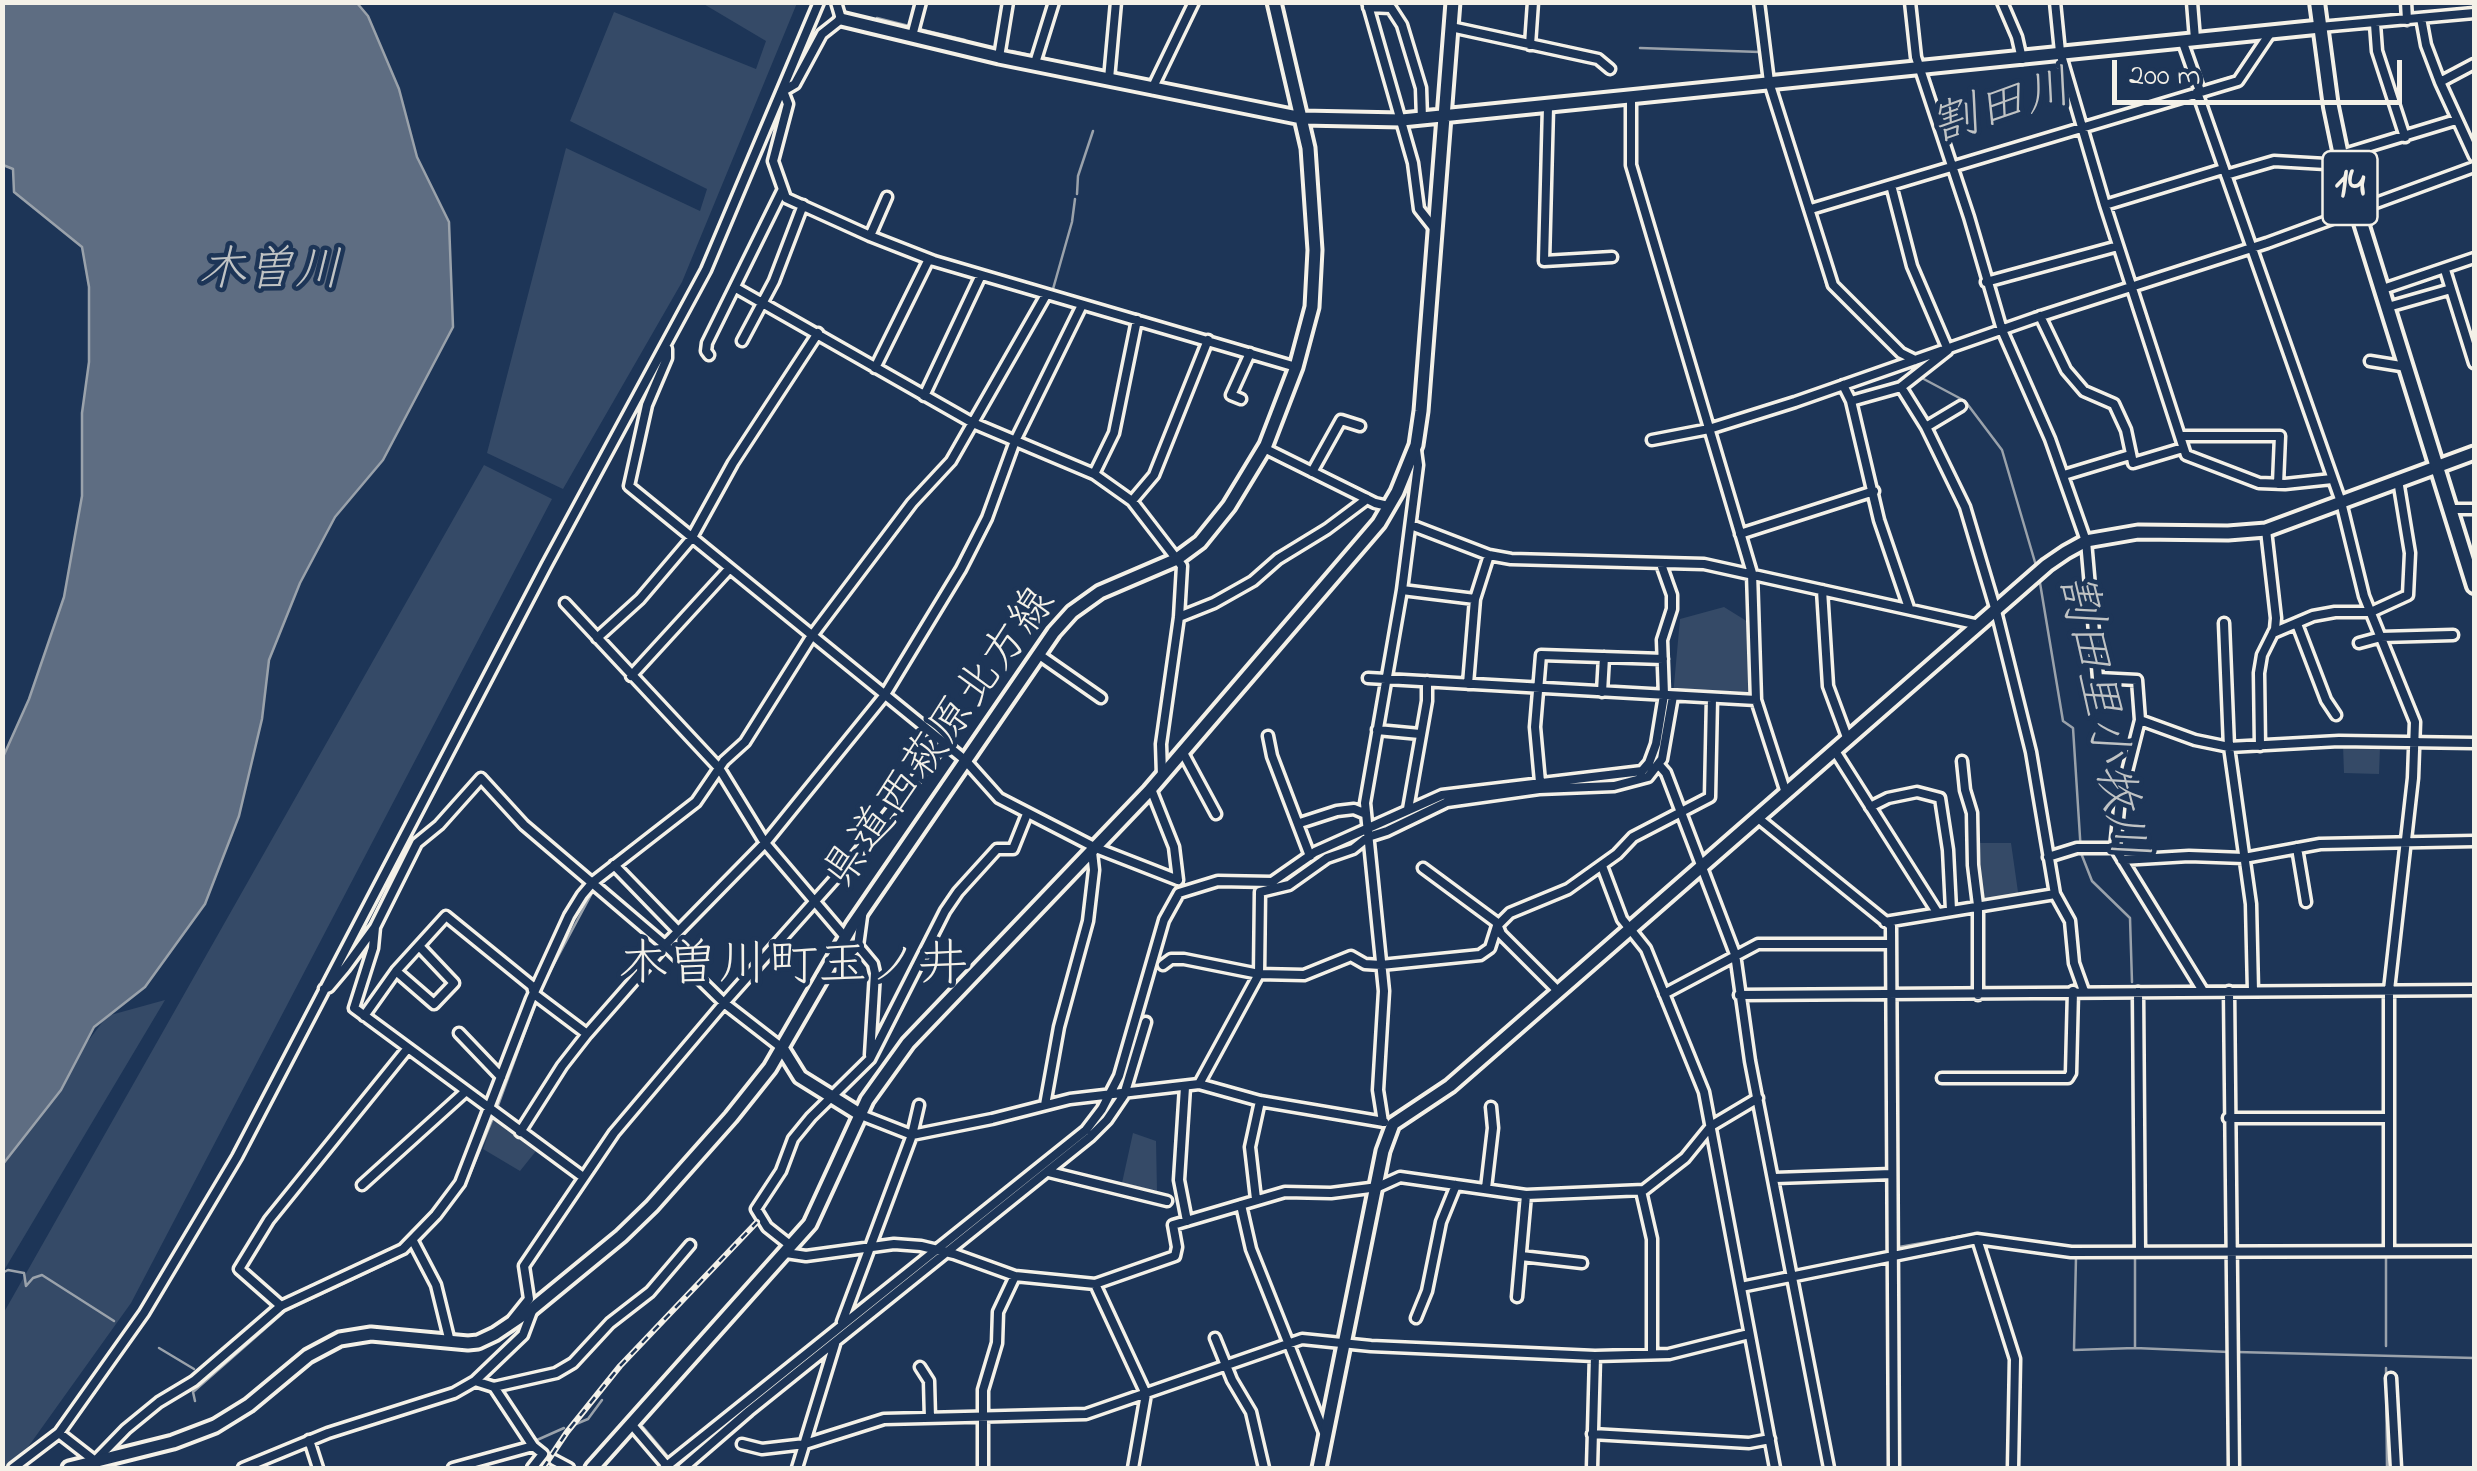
<!DOCTYPE html>
<html>
<head>
<meta charset="utf-8">
<style>
  body { margin:0 }
  #map { position:relative; width:2477px; height:1471px; overflow:hidden; background:#1d3557; font-family:"Indie Flower",sans-serif }
  canvas { display:block }
  .frame { position:absolute; inset:0; border:5px solid #f4f1e8; pointer-events:none }
  .scale { position:absolute; left:2112px; top:60px; width:290px; height:45px; box-sizing:border-box; border:5px solid #f4f1e8; border-top:0; padding-left:12px; font-size:30px; line-height:35px; white-space:nowrap; color:#f4f1e8; -webkit-text-stroke:8px #1d3557; paint-order:stroke }
</style>
</head>
<body>
<div id="map">
<canvas width="2477" height="1471"></canvas>
<div class="frame"></div>
<div class="scale">200 m</div>
</div>
<script>
const ctx = document.querySelector('canvas').getContext('2d');
ctx.lineJoin = 'round';
function fill(path, color) { ctx.fillStyle = color; ctx.fill(path, 'evenodd'); }
const poly = rows => new Path2D(rows.map(r => 'M' + r).join(''));
function trace(path, color, width, dash) { ctx.strokeStyle = color; ctx.lineWidth = width; ctx.lineCap = dash ? 'butt' : 'round'; ctx.setLineDash(dash || []); ctx.stroke(path); }
function drawText(font, color, halo, rows, align = 'center') {
  ctx.font = font + ' "Indie Flower","Klee One",sans-serif'; ctx.lineWidth = 9; ctx.setLineDash([]); ctx.textBaseline = 'middle'; ctx.strokeStyle = halo; ctx.fillStyle = color; for (const [text, x, y, turn = 0] of rows) {
    ctx.save(); ctx.translate(x, y); ctx.rotate((+turn || 0) * Math.PI / 180); ctx.textAlign = isNaN(turn) ? turn : align; if (halo) ctx.strokeText(text, 0, 0); ctx.fillText(text, 0, 0); ctx.restore();
  }
}
const green = poly([
  [702,3,797,3,682,282,563,489,487,453,566,148,700,211,707,189,570,121,614,12,756,69,766,41],
  [484,465,552,499,131,1303,13,1468,3,1468,3,1314],
  [1724,607,1753,625,1755,700,1673,696,1680,619],
  [2343,745,2380,747,2379,774,2344,773],
  [1973,843,2011,843,2019,899,1978,905],
  [165,1000,3,1272,3,1154,107,1016],
  [494,1118,536,1151,520,1171,483,1149],
  [1133,1133,1156,1141,1157,1191,1122,1183]
]);
const water = poly([
  [3,2,357,3,368,16,399,89,417,157,449,222,453,327,383,460,335,517,300,583,269,660,262,719,239,816,205,904,145,987,94,1027,61,1090,3,1164,3,757,29,699,64,597,82,496,82,413,89,362,89,287,82,247,14,192,13,169,3,165,3,2]
]);
const stream = poly([
  [1756,9,1759,38],
  [877,18,909,26],
  [919,29,965,40],
  [1461,34,1551,53],
  [1640,48,1760,52],
  [1012,51,1035,56],
  [1761,55,1764,74],
  [1045,58,1097,71],
  [1766,90,1801,202,1804,205],
  [2084,122,2234,76,2259,39],
  [1955,161,2077,124],
  [1077,194,1078,176,1093,131],
  [1812,204,1948,163],
  [1814,236,1827,287,1855,314],
  [1053,289,1072,222,1075,199],
  [1860,318,1891,348],
  [1920,377,1965,401,2002,450,2037,569],
  [2039,577,2063,721,2073,728,2081,853,2092,881,2130,918,2132,982],
  [2409,775,2410,754],
  [2403,833,2408,787],
  [603,882,612,875],
  [2384,983,2401,848],
  [539,992,593,891],
  [2132,997,2134,1247],
  [497,1108,536,1002],
  [2384,1112,2384,1002],
  [2384,1123,2385,1244],
  [419,1242,465,1186,493,1118],
  [1899,1247,1974,1234,2069,1246],
  [2076,1257,2074,1350,2135,1348],
  [2386,1257,2386,1346],
  [2135,1258,2135,1348,2229,1352],
  [2,1273,8,1270,24,1273,26,1286,33,1278,42,1275,114,1321],
  [159,1348,194,1369],
  [2237,1352,2474,1358],
  [2386,1368,2387,1468],
  [195,1401,193,1392,285,1311,396,1259,412,1248],
  [576,1424,588,1419,602,1400],
  [643,1427,670,1459],
  [537,1440,564,1428]
]);
const street = poly([
  [836,2,841,19,822,34,795,84,783,91,788,104,773,161,786,198,870,236,934,261,1296,367],
  [1367,2,1413,163,1419,209,1434,228],
  [1759,2,1769,82,1833,285,1901,353,1915,360],
  [1910,2,1916,57,1969,217,2002,330,2050,439,2086,541,2098,678,2137,680,2140,720,2120,799,2115,848,2203,991],
  [2002,2,2017,37,2022,59],
  [2055,2,2060,52,2105,205,2186,455,2259,483,2285,484,2332,479],
  [2192,2,2195,39],
  [2406,2,2407,20],
  [1368,7,1391,8,1402,25,1421,88,1422,119],
  [2421,18,2426,45,2440,82,2474,156],
  [2375,24,2377,51,2405,137],
  [1451,27,1598,59,1610,69],
  [2320,27,2474,13],
  [912,36,921,2],
  [2182,40,2200,91],
  [1530,45,1533,2],
  [999,57,1008,2],
  [1035,63,1054,2],
  [1109,79,1116,2],
  [2440,82,2474,64],
  [1152,89,1194,2],
  [2197,92,2341,502,2364,596,2415,722,2413,778,2389,990,2389,1250],
  [1631,97,1631,165,1752,573,1756,700,1786,793],
  [1548,107,1544,261,1612,257],
  [2341,155,2456,120],
  [2226,175,2274,161,2343,165],
  [2105,205,2223,169],
  [1811,209,2238,81,2271,32],
  [870,236,887,197],
  [2445,270,2474,363],
  [1986,282,2118,246],
  [736,288,973,423,1094,474,1132,501,1182,566,1179,617,1161,744,1162,775],
  [2383,289,2474,258],
  [2388,307,2451,289],
  [2040,316,2066,370,2084,391,2114,404,2126,430,2133,463,2183,448],
  [742,341,774,281,803,205],
  [667,349,667,358,647,405,629,486,965,760,999,798,1096,848,1178,880],
  [709,355,706,351,707,343,782,191],
  [2370,361,2407,367],
  [875,368,929,259],
  [1843,385,1851,401,1879,520,1909,608],
  [1901,387,1926,427],
  [924,396,981,275],
  [1241,399,1231,395,1250,353],
  [1851,401,1901,387,1948,350,1912,266,1891,185],
  [1961,406,1926,427,1965,507,1996,611,2031,752,2055,894,2070,921,2074,963,2084,991],
  [2180,436,2280,436,2278,484],
  [1652,440,1709,429,1795,402,2035,318,2267,243,2474,167],
  [1264,448,1375,503,1388,506],
  [1312,472,1341,420,1360,426],
  [1094,474,1114,433,1137,320],
  [2064,475,2130,455],
  [1132,501,1154,475,1208,340],
  [2452,509,2474,509],
  [1411,525,1489,555,1511,559,1704,564,1979,625],
  [1740,534,1874,491],
  [1402,590,1475,599],
  [1822,590,1828,686,1848,740],
  [565,603,719,768,765,843,845,937],
  [1179,617,1214,603,1253,581,1278,559,1327,529,1367,499],
  [2224,623,2229,747,2251,904,2253,991],
  [2297,624,2326,700,2336,715],
  [2273,633,2313,616,2335,612,2371,612,2408,595,2410,553,2398,480],
  [597,638,640,599,691,539,733,463,818,333],
  [2359,643,2381,637,2453,635],
  [1038,654,1101,698],
  [631,676,729,569],
  [1368,678,1756,700],
  [1468,684,1475,599,1489,555],
  [1602,692,1604,657],
  [2140,720,2195,740,2229,747,2339,741,2474,743],
  [1377,730,1420,734],
  [1268,736,1272,756,1310,856],
  [2260,746,2259,673,2262,655,2275,629,2276,618,2266,530],
  [1182,751,1216,814],
  [1835,751,1937,912],
  [1962,761,1965,790,1972,813,1973,865,1978,905,1978,995],
  [1659,765,1666,773,1735,954,1750,1061,1829,1468],
  [1540,782,1535,727,1541,655,1663,659],
  [1151,789,1174,847,1178,880],
  [1870,807,1888,798,1917,792,1940,798,1948,850,1951,910],
  [1408,809,1427,701,1427,681],
  [1758,818,1891,926,1894,1468],
  [1300,823,1337,811,1354,809,1366,814],
  [2297,848,2306,902],
  [2048,857,2077,848,2115,848],
  [2122,860,2189,856,2244,858,2320,844,2474,841],
  [614,865,678,931],
  [1602,866,1622,919,1646,949,1704,1092,1775,1468],
  [1423,868,1496,922,1501,934,1558,991],
  [1885,922,2055,894],
  [375,927,417,843,439,825,481,778,524,825,665,945,724,1003,782,1048],
  [858,946,873,964,875,973,870,1055],
  [830,963,844,959,858,946,863,909],
  [1163,965,1171,959,1184,959,1259,974,1304,975,1351,956,1365,964,1381,965,1480,955,1490,948,1497,926,1510,913,1568,889,1617,854,1633,837,1710,797,1712,698],
  [396,971,434,1004,454,983,419,946],
  [324,989,329,987,345,968,375,927,373,948,354,1008,583,1177],
  [2229,991,2234,1468],
  [2138,992,2140,1252],
  [1664,994,1758,944,1891,944],
  [1739,995,2474,990],
  [364,1016,396,971,446,916,532,986,534,994,587,1034],
  [459,1033,501,1077],
  [1942,1078,2068,1078,2071,1073,2073,991],
  [1199,1084,1259,974,1260,892,1289,885,1327,858,1353,849,1368,837,1387,831,1447,802,1539,789,1614,786,1648,777,1662,759,1673,696],
  [1185,1087,1179,1180,1187,1221],
  [1045,1105,1059,1027,1088,921,1094,870,1092,852],
  [861,1115,912,1135,992,1119,1070,1099,1199,1084,1260,1101,1384,1122],
  [2228,1118,2388,1118],
  [1383,1122,1378,1090,1384,991,1365,803,1402,590,1418,465,1416,450],
  [520,1132,562,1066,587,1034,665,945,765,843,884,696,961,569,987,518,1015,441,1082,305],
  [1049,1172,1167,1201],
  [1775,1178,1892,1174],
  [362,1185,465,1092],
  [1486,1188,1493,1128,1491,1107],
  [1641,1191,1652,1239,1652,1354],
  [1256,1199,1250,1147,1260,1101],
  [1241,1205,1251,1249,1325,1435],
  [1977,1239,2015,1359,2013,1468],
  [413,1241,436,1285,450,1342],
  [791,1246,767,1227,756,1209,781,1171,793,1139,811,1117,870,1059,945,911,958,892,997,849,1013,849,1027,814],
  [786,1253,806,1256,894,1244,921,1246,954,1254,1015,1276,1095,1284,1175,1256,1177,1247,1173,1225,1285,1192,1331,1193,1378,1187,1400,1177,1526,1195,1644,1190,1685,1158,1711,1126,1758,1098],
  [1521,1256,1582,1263],
  [1095,1284,1146,1394,1133,1468],
  [1741,1287,1977,1239,2071,1252,2474,1251],
  [1517,1297,1526,1195],
  [281,1306,239,1269,269,1220,408,1048],
  [1416,1318,1427,1291,1441,1222,1456,1185],
  [513,1319,529,1299,524,1266,614,1133,724,1003,855,856,944,743],
  [842,1322,912,1135,919,1105],
  [1215,1338,1232,1380,1251,1412,1264,1468],
  [920,1367,929,1381,930,1418],
  [2391,1378,2396,1468],
  [475,1381,494,1387,533,1446,543,1454,532,1468],
  [494,1387,556,1373,573,1363,610,1323,650,1292,690,1245],
  [632,1425,667,1466],
  [59,1433,95,1461,126,1429,159,1402,194,1381,281,1306,403,1249,436,1215,460,1183,531,999,569,916,582,895,593,882,696,802,724,761,745,742,811,637,912,503,951,461,1046,295],
  [1592,1434,1749,1443,1770,1439],
  [309,1440,318,1468],
  [742,1444,762,1449,805,1444,884,1419,1086,1414,1302,1339,1371,1346,1595,1356,1669,1354,1749,1334],
  [554,1460,569,1468],
  [13,1468,59,1433,144,1313,237,1157,546,566,706,270,819,2],
  [243,1468,328,1433,454,1393,475,1381,523,1335,532,1311],
  [453,1468,533,1446],
  [664,1468,1086,1130,1102,1109,1119,1076,1164,920,1179,893,1218,881,1272,882,1315,852,1442,795,1642,771,1649,763,1656,744,1664,695,1662,640,1672,609,1672,595,1661,564],
  [683,1468,749,1411,1090,1137,1107,1120,1124,1095,1146,1022],
  [797,1468,835,1344],
  [983,1468,983,1390,997,1343,998,1312,1015,1276],
  [1592,1468,1595,1356]
]);
const secondary = poly([
  [841,19,999,57,1302,118,1402,120,2320,27],
  [782,1048,800,1077,861,1115],
  [69,1468,173,1442,215,1426,249,1405,308,1356,340,1339,371,1334,468,1343,478,1342,495,1334,532,1309,621,1236,652,1206,731,1117,770,1068,852,926,1054,632,1072,612,1100,592,1177,559,1200,542,1229,506,1266,445,1296,367,1312,307,1315,250,1308,148,1274,2],
  [592,1468,810,1224,867,1100,908,1043,1149,791,1379,523,1397,492,1416,445,1421,411,1453,2],
  [1319,1468,1383,1151,1393,1124,1450,1086,2047,565,2066,552,2086,541,2138,532,2228,533,2266,530,2474,453]
]);
const primary = poly([
  [2317,2,2331,107,2343,165,2474,586]
]);
const rail = poly([
  [543,1468,567,1432,620,1366,757,1222]
]);
const shields = [
  [2350,188,55]
];
const shieldNames = [
  ["14",2350,188]
];
const streetNames = [
  ["県道西萩原北方線",943,741,-54]
];
const waterNames = [
  ["割田川",2003,112,-17],
  ["木曽川",270,276],
  ["割田里小牧川",2097,717,79]
];
const quarterNames = [
  ["木曽川町玉ノ井",793,971]
];
fill(green, '#354a67');
fill(water, '#5e6d82');
trace(water, '#9aa2ab', 2.5);
trace(stream, '#9aa2ab', 2.5);
trace(street, '#f4f1e8', 15);
trace(secondary, '#f4f1e8', 19);
trace(primary, '#f4f1e8', 20);
trace(street, '#1d3557', 8);
trace(secondary, '#1d3557', 11);
trace(primary, '#1d3557', 12);
trace(rail, '#f4f1e8', 6);
trace(rail, '#1d3557', 2.5, [8]);
for (const [x, y, w] of shields) { const box = new Path2D(); box.roundRect(x - w / 2, y - 37, w, 74, 8); ctx.fillStyle = '#1d3557'; ctx.fill(box); trace(box, '#f4f1e8', 2.5); }
drawText('bold 42px', '#f4f1e8', null, shieldNames);
drawText('45px', '#f4f1e8', '#1d3557', streetNames);
drawText('italic 48px', '#c0c3c4', '#1d3557', waterNames);
drawText('50px', '#f4f1e8', '#1d3557', quarterNames);
</script>
</body>
</html>
